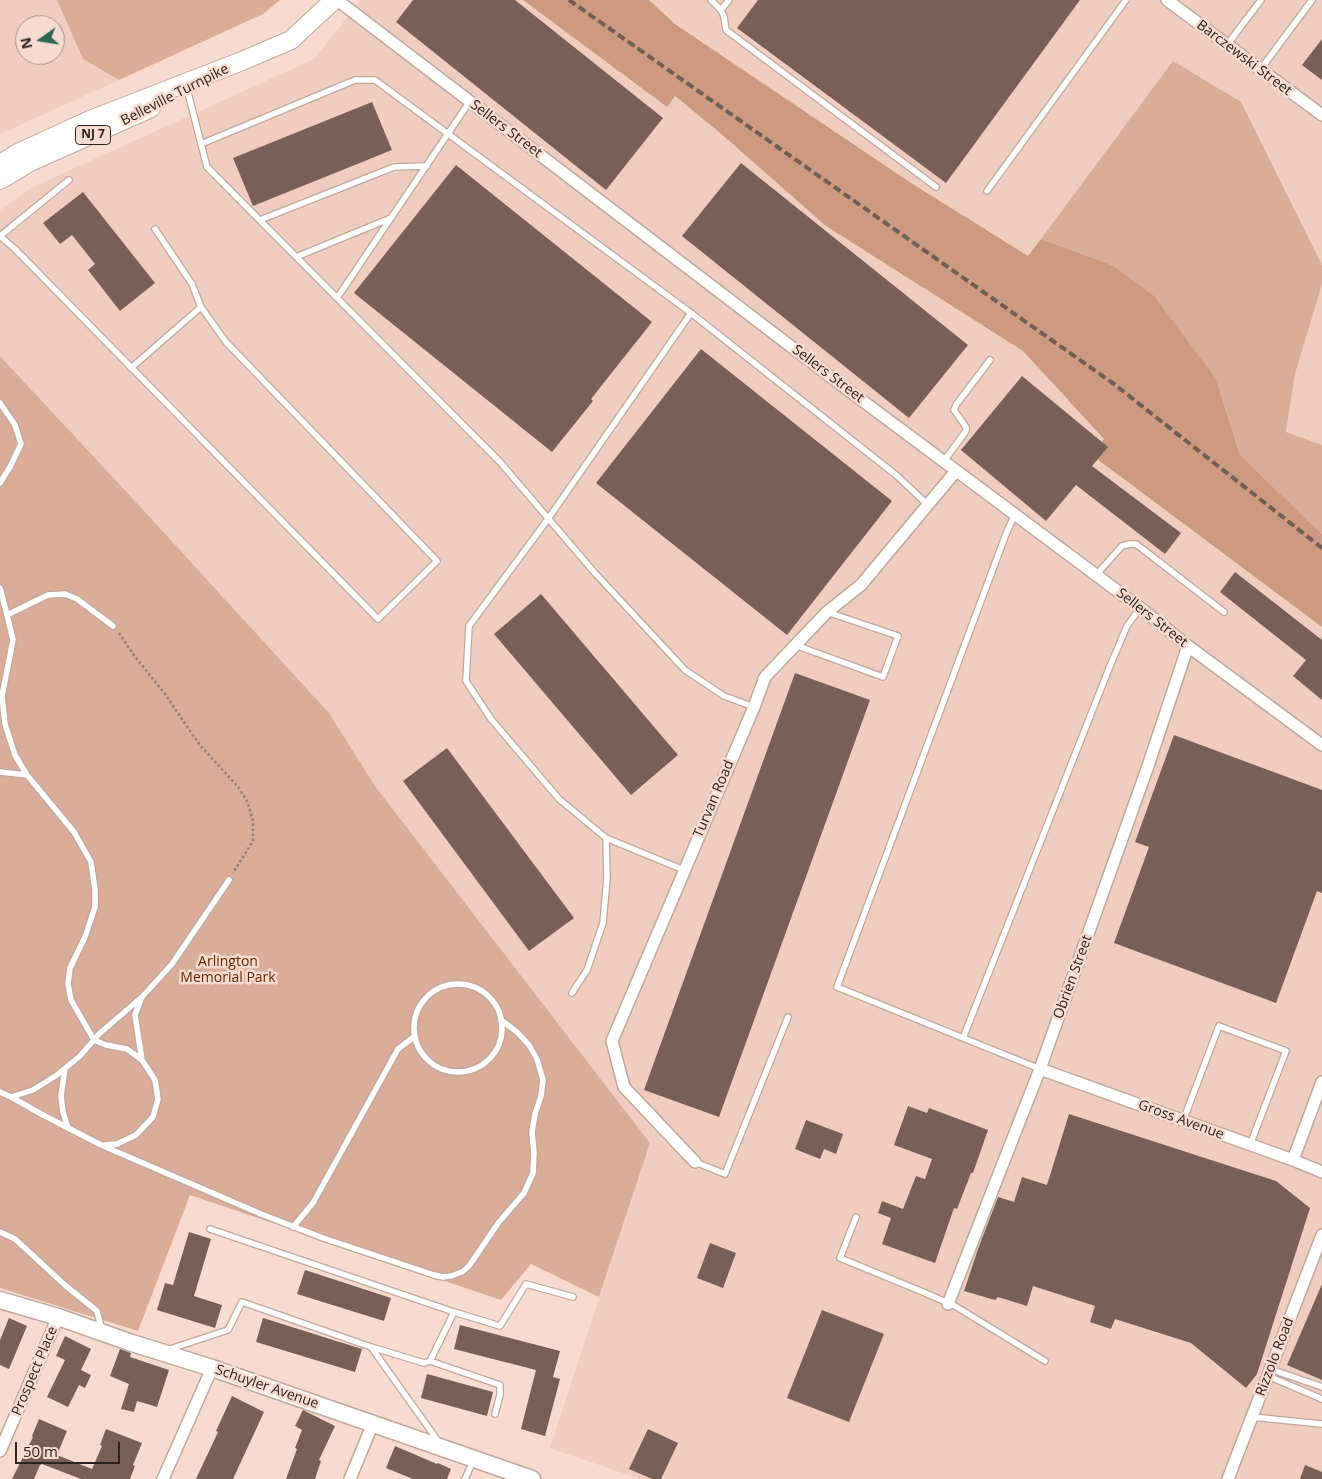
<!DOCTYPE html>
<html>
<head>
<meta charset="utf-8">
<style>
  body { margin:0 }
  #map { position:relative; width:1322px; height:1479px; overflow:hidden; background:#f6dbce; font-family:"Open Sans",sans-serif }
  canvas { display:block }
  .north { position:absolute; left:15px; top:15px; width:50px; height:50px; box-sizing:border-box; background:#f6dbce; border:1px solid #a69188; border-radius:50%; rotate:257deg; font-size:14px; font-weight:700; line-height:20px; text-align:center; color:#2d231f }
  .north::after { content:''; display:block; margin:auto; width:18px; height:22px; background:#2a6650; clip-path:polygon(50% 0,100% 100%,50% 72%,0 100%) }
  .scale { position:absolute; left:15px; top:1442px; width:105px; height:22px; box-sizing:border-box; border:2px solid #2d231f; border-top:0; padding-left:6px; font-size:15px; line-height:18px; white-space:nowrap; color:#2d231f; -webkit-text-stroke:4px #f6dbce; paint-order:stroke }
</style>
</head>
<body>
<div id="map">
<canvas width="1322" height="1479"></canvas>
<div class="north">N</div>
<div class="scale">50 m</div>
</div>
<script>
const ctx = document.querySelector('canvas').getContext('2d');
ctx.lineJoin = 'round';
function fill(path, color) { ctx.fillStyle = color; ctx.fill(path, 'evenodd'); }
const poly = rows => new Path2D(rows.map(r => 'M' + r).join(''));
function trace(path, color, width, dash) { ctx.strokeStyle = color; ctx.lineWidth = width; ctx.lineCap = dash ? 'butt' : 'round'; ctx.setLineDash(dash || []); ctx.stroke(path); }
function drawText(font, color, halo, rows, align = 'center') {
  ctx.font = font + ' "Open Sans",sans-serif'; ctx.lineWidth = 5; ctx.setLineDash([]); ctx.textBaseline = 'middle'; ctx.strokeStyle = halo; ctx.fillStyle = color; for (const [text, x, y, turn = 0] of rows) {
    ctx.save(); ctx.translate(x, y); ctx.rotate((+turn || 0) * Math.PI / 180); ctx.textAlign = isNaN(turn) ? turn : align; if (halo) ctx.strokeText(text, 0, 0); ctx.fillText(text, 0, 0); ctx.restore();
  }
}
const built = poly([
  [0,0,57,0,83,59,119,80,0,134],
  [25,25,55,25,55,55,25,55],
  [361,0,523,0,667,107,675,96,719,132,826,226,1023,351,1104,439,1093,456,1322,627,1322,1479,640,1479,550,1448,650,1143,375,786,329,713,135,501,0,356,0,210,31,188,314,59],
  [649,0,1322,0,1322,265,1241,102,1029,257,911,183,675,24],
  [1322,284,1322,445,1286,432,1295,374]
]);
const green = poly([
  [57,0,280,0,263,14,119,80,83,59],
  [1173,61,1241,102,1322,265,1322,284,1295,374,1286,432,1322,445,1322,534,1240,455,1216,379,1112,265,1041,239],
  [0,356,135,501,329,713,375,786,650,1143,599,1297,531,1264,501,1300,190,1195,138,1331,0,1288]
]);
const forest = poly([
  [523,0,649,0,675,24,911,183,1028,256,1041,239,1112,265,1154,296,1216,379,1240,455,1322,534,1322,627,1093,456,1104,439,1023,351,826,226,719,132,675,96,667,107]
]);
const building = poly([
  [413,0,515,0,663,118,606,190,396,22],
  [758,0,1080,0,946,183,737,28],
  [1322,39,1322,80,1302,65],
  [372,102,392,150,253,206,233,158],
  [741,163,968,345,909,418,682,236],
  [456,165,652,322,591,399,593,401,552,452,354,293],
  [83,192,155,283,120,311,88,270,95,264,72,235,60,244,43,223],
  [701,349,892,501,787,635,596,483],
  [1022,376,1108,447,1092,466,1181,533,1165,554,1076,485,1046,521,961,450],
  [1235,572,1322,640,1322,700,1293,676,1306,660,1220,592],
  [541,594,678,755,631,795,494,634],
  [795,673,870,700,719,1117,644,1090],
  [1174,735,1322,790,1322,893,1317,891,1276,1003,1114,943,1149,847,1135,842],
  [447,748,574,918,529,951,403,781],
  [908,1106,927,1113,929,1108,988,1130,973,1173,971,1173,957,1209,954,1208,935,1263,882,1244,891,1218,878,1213,882,1201,903,1209,916,1176,925,1179,932,1159,894,1145],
  [1069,1114,1276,1181,1310,1208,1257,1374,1246,1388,1191,1343,1115,1319,1111,1329,1090,1322,1095,1306,1033,1286,1027,1306,998,1297,995,1300,964,1291,978,1249,998,1197,1014,1202,1022,1177,1047,1185],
  [806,1120,843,1134,836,1154,824,1149,820,1159,795,1149],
  [189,1232,211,1239,194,1296,222,1305,215,1328,157,1310,165,1283,173,1285],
  [710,1243,736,1253,723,1288,697,1278],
  [305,1270,391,1298,384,1321,297,1294],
  [1322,1284,1322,1380,1287,1365],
  [822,1310,884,1334,849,1422,787,1398],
  [9,1318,27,1326,9,1369,0,1365,0,1340],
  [263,1318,362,1349,355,1372,256,1342],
  [460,1325,560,1351,553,1377,560,1379,545,1436,521,1429,536,1370,454,1349],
  [65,1336,91,1349,81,1370,91,1375,85,1388,79,1385,68,1407,47,1397,65,1360,56,1356],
  [120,1349,131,1353,130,1357,169,1370,157,1407,137,1401,134,1412,121,1409,129,1384,110,1376],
  [427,1374,493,1392,487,1416,421,1398],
  [232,1396,264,1412,233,1479,196,1479,218,1432,216,1431],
  [303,1410,335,1426,319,1460,321,1461,315,1479,286,1479,297,1449,295,1448,302,1430,295,1426],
  [39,1419,67,1431,57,1455,92,1469,102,1446,100,1445,106,1429,142,1443,133,1465,135,1466,130,1479,81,1479,42,1464,40,1465,34,1479,12,1479,33,1437,32,1436],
  [648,1429,678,1443,661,1479,652,1479,629,1469],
  [395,1446,437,1464,438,1463,451,1469,447,1479,413,1479,386,1468],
  [1305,1465,1322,1472,1322,1479,1300,1479]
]);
const path = poly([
  [119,633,133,654,165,694,188,728,200,745,239,788,248,803,253,821,253,841,233,873]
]);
const lane = poly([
  [711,0,721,10,724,17,726,30,936,187],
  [721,10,729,0],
  [1227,45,1261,0],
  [1260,70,1312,0],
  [187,89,207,167,500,462,594,572,685,670,724,696,754,707],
  [201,144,355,80,375,80,691,313,896,475,928,505],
  [987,191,1126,0],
  [260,220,394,167,427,166],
  [0,236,15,249,378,619,437,561,226,342,201,307,192,284,155,229],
  [0,236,69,180],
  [296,257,391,218],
  [337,298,470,101],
  [131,368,201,307],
  [0,403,15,425,21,444,10,467,0,483],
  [944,461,966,431,966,427,954,410,956,405,990,360],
  [1015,514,1006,534,837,987,1040,1069],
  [1096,575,1122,546,1130,544,1136,544,1224,612],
  [0,588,7,615,48,595,65,594,77,599,113,626],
  [7,615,13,640,2,696,5,724,15,755,27,775,74,832,91,862,95,890,95,907,85,937,70,968,68,984,71,1000,94,1040,106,1045,127,1049,142,1060,155,1080,158,1099,153,1117,136,1135,117,1144,104,1145],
  [795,645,883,677,898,636,827,612],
  [0,772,27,775],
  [684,870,606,838,559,799,491,719,466,681,469,626,548,519,691,313],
  '414 1028a44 44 0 1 1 88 0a44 44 0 1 1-88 0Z',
  [572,993,587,970,603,923,607,878,606,838],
  [141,999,135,1015,142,1060],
  [963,1038,1110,666,1127,626,1140,608],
  [65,1069,61,1096,63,1112,68,1128],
  [0,1092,11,1097,33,1090,57,1075,80,1056,100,1033,142,997,172,964,229,880],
  [11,1097,43,1115,101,1145,261,1214,323,1238,434,1275,443,1277,451,1276,462,1272,469,1266,499,1222,524,1193,533,1173,534,1153,532,1132,535,1114,541,1096,543,1080,537,1059,529,1045,517,1032,501,1020],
  [1183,1121,1219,1026,1286,1051,1250,1145],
  [695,1162,725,1174,788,1017],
  [856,1217,840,1258,923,1292,955,1306,1045,1361],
  [293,1227,313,1203,398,1049,415,1036],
  [210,1229,454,1312],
  [0,1232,15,1239,66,1286,97,1311,102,1331],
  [371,1347,424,1363,430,1361,454,1312,500,1326,526,1284,573,1297],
  [167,1350,228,1330,242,1302,371,1347,438,1441],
  [430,1361,500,1385,500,1395,495,1414],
  [1270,1369,1322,1387],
  [1268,1376,1322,1399],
  [1252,1417,1322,1424],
  [465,1479,473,1461]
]);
const street = poly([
  [337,0,844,387,1143,610,1188,646,1322,745],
  [1167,0,1322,115],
  [1040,1069,1293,1160,1322,1172],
  [1293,1160,1322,1082],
  [695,1162,624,1087,612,1041,754,707,765,677,827,612,861,585,956,471],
  [948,1304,1040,1069,1148,766,1188,646],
  [0,1451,58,1317],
  [163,1479,212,1368],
  [350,1479,373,1423],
  [1228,1479,1322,1235]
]);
const secondary = poly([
  [0,1300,58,1317,132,1343,212,1368,532,1479]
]);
const primary = poly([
  [0,164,18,153,90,120,242,61,291,40,334,0],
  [0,180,30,162,151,108]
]);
const rail = poly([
  [569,0,1114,384,1322,548]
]);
const shields = [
  [93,135,35]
];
const shieldNames = [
  ["NJ 7",93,135]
];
const streetNames = [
  ["Barczewski Street",1244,58,37],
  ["Belleville Turnpike",175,95,-27],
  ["Sellers Street",506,129,37],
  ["Sellers Street",828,374,37],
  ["Sellers Street",1152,618,38],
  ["Turvan Road",714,799,-67],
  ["Obrien Street",1073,977,-70],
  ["Gross Avenue",1181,1120,20],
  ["Rizzolo Road",1275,1357,-69],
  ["Prospect Place",35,1371,-67],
  ["Schuyler Avenue",267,1387,19]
];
const parkNames = [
  ["Arlington",228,962],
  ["Memorial Park",228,978]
];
fill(built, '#f0cebf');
fill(green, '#daad99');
fill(forest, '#cd9980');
fill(building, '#786056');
trace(lane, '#c1a79b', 8);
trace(street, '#c1a79b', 14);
trace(secondary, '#c1a79b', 19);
trace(primary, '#c1a79b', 20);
trace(path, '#917f76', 2.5, [2.5, 2.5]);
trace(lane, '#fff', 5.5);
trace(street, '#fff', 11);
trace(secondary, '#fff', 16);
trace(primary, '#fff', 18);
trace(rail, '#6e5f58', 4, [8, 4]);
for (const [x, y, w] of shields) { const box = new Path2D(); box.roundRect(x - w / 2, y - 9.5, w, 19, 4); ctx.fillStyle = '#f6dbce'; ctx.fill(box); trace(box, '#2d231f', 1); }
drawText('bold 12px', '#2d231f', null, shieldNames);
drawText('14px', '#2d231f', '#f6dbce', streetNames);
drawText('14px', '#642600', '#f6dbce', parkNames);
</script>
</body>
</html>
